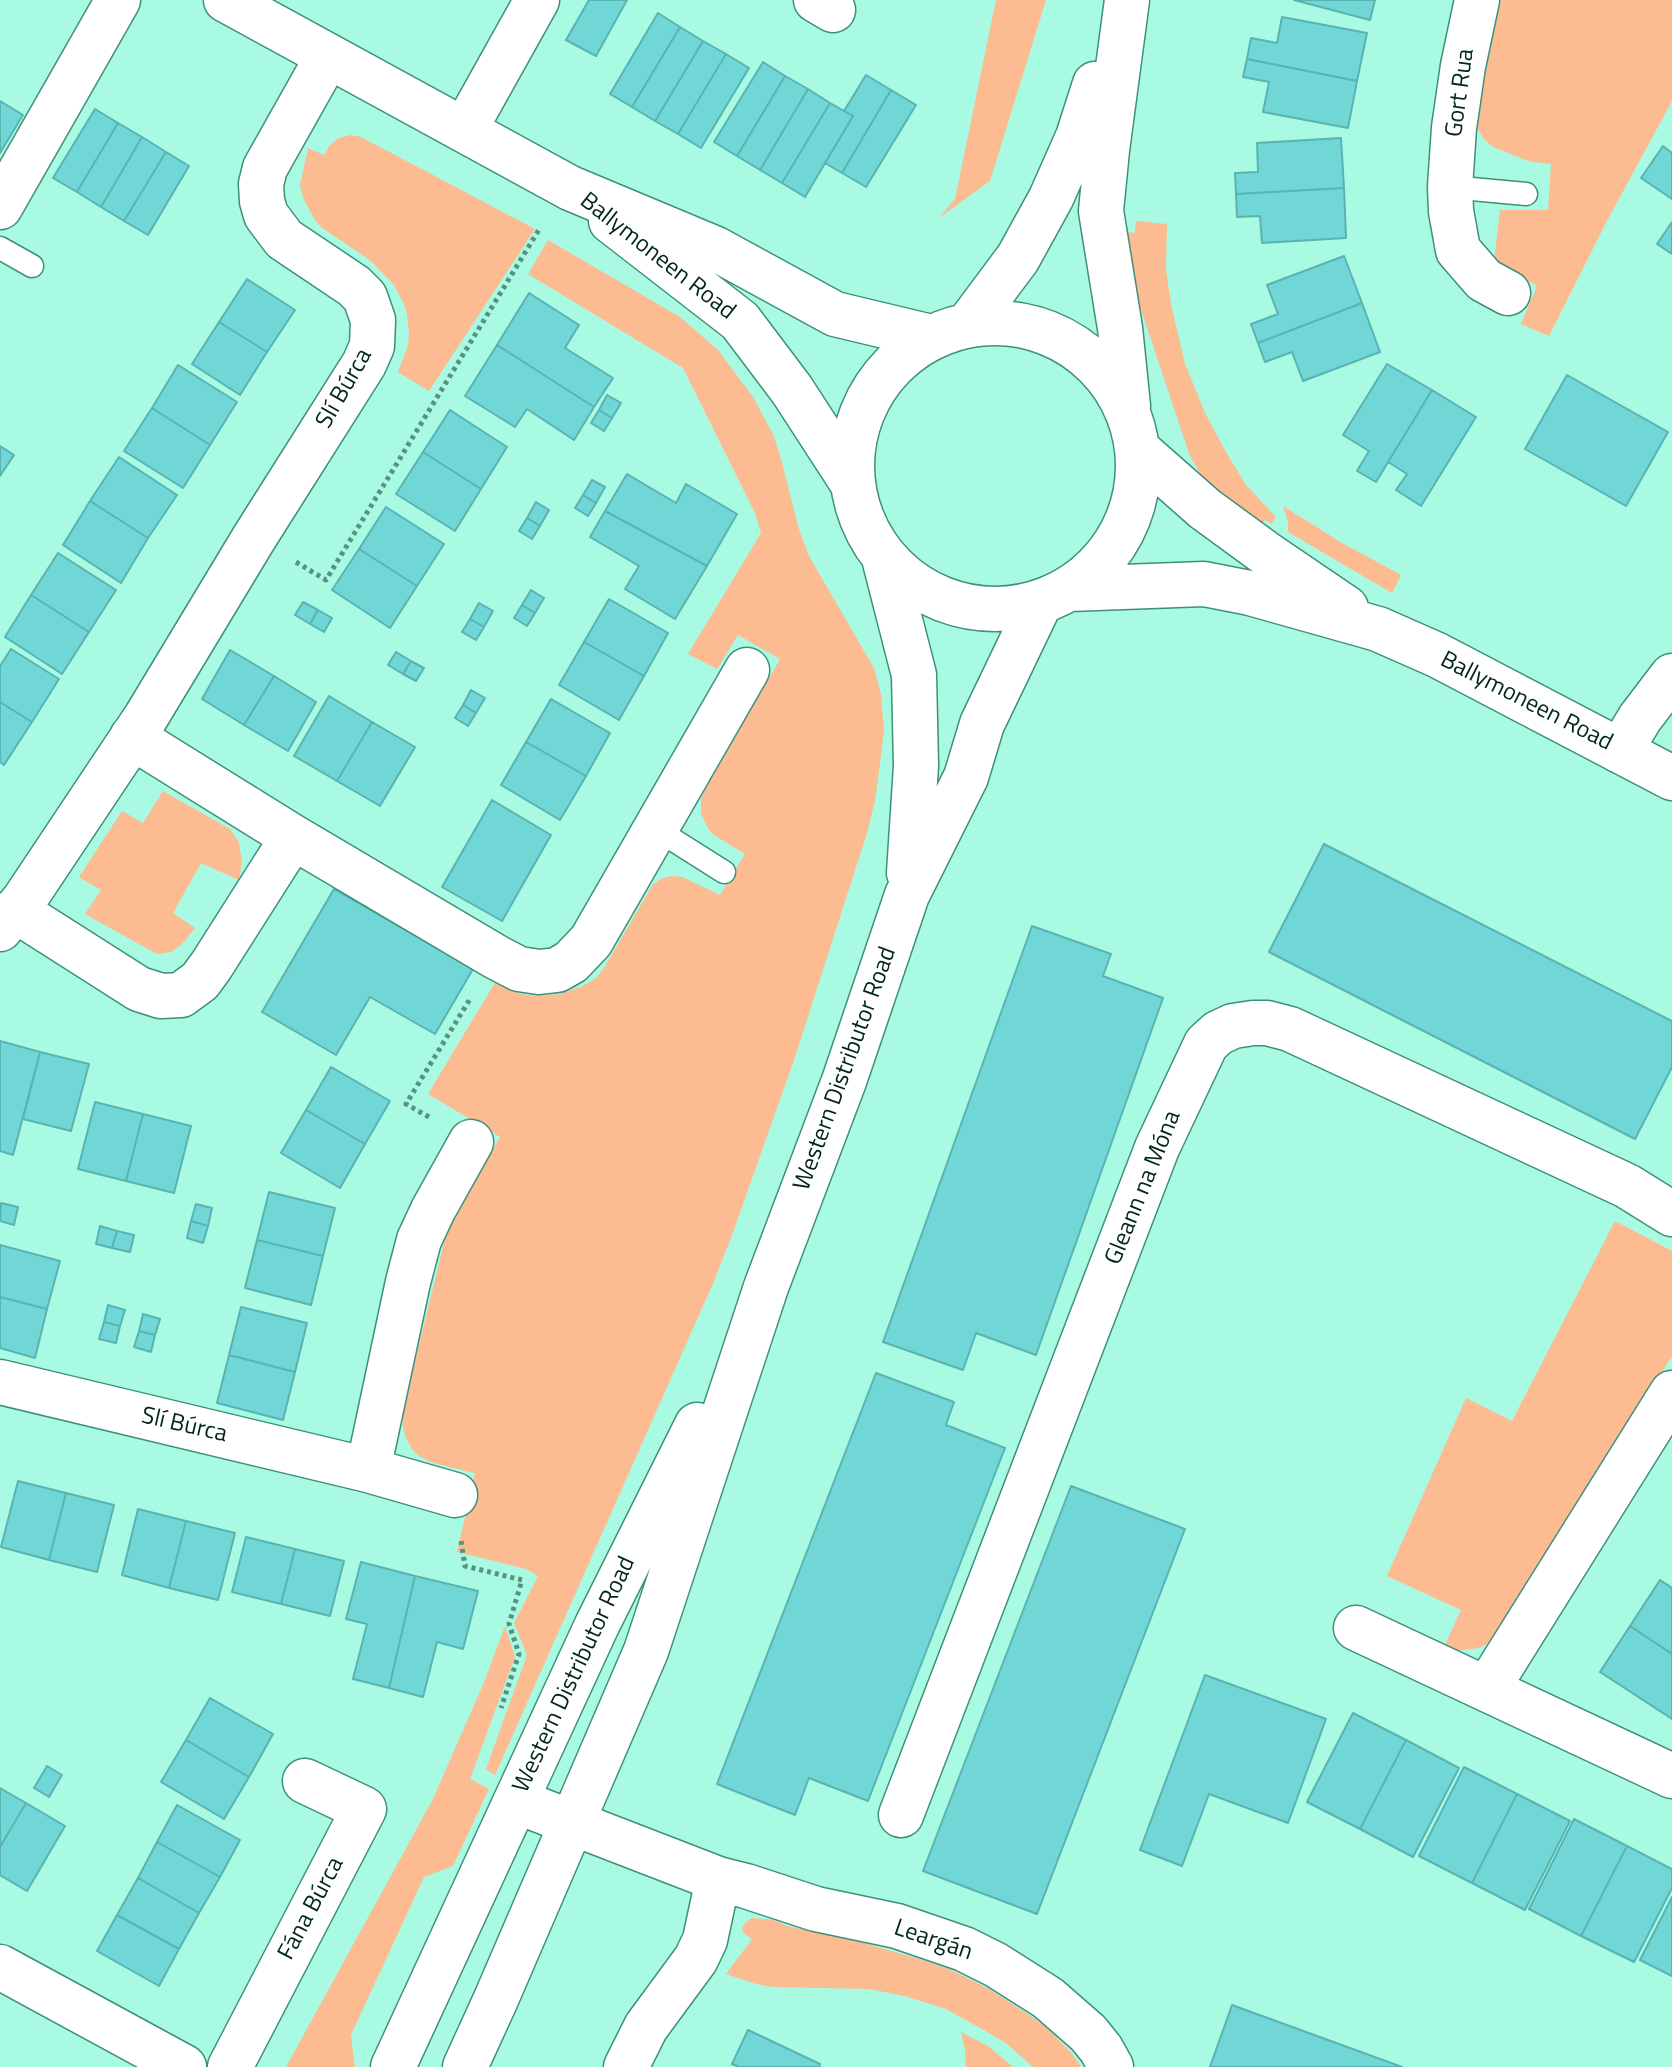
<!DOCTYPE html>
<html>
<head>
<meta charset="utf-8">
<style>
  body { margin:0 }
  canvas { display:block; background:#a9fae2 }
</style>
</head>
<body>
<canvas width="1672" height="2067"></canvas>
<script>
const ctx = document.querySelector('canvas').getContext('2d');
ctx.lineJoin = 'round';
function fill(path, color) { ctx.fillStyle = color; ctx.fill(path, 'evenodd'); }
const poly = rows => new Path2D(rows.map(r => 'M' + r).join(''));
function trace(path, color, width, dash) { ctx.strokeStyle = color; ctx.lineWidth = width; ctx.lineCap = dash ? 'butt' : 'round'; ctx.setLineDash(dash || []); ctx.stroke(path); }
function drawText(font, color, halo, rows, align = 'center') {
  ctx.font = font + ' "Titillium Web",sans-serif'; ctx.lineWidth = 8; ctx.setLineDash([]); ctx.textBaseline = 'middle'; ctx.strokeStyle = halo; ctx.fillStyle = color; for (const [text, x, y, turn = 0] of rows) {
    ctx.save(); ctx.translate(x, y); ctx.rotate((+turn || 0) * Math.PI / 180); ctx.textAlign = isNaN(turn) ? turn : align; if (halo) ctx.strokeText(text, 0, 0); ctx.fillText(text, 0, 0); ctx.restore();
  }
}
const green = poly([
  [996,0,1046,0,990,181,939,218,955,199],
  [1501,0,1672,0,1672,101,1609,217,1549,336,1521,324,1537,286,1494,260,1500,210,1548,210,1551,164,1528,161,1493,147,1483,138,1477,127,1480,98],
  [351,135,361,137,535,229,429,391,398,372,408,346,409,333,406,308,394,285,371,261,321,227,315,220,303,198,300,185,308,148,324,155,330,145,339,138],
  [1136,221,1167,224,1166,270,1171,304,1185,364,1206,415,1226,452,1246,485,1276,517,1271,524,1265,520,1257,531,1212,493,1190,456,1138,301,1121,231,1135,233],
  [548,240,680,317,718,350,753,397,773,434,780,455,798,526,809,556,874,668,881,694,884,732,875,801,867,833,795,1057,731,1238,714,1281,495,1775,486,1769,527,1655,514,1623,538,1576,526,1569,457,1552,475,1473,433,1463,419,1456,412,1449,406,1438,403,1427,402,1414,445,1239,457,1212,500,1137,428,1094,496,981,517,993,535,996,560,994,583,986,596,978,604,968,653,884,663,878,672,876,682,877,720,895,745,854,714,835,709,830,701,814,701,797,780,659,738,635,717,669,688,654,761,533,755,513,683,368,528,274],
  [1283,506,1342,543,1401,575,1392,593,1288,532,1288,522],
  [163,791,230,829,239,842,242,862,239,880,201,863,173,913,195,928,182,944,171,952,157,954,85,914,101,890,79,877,122,811,143,823],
  [1615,1221,1672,1251,1672,1356,1498,1639,1479,1648,1456,1651,1444,1647,1461,1610,1387,1576,1466,1398,1512,1421],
  [505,1626,515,1657,470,1779,489,1789,453,1866,424,1877,351,2035,355,2067,286,2067,433,1799,485,1680],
  [752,1918,774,1920,787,1926,857,1941,926,1961,953,1971,991,1990,1035,2019,1047,2028,1073,2055,1081,2067,1033,2067,1007,2044,989,2033,946,2009,905,1996,869,1989,773,1987,756,1984,726,1974,752,1939,744,1934,742,1928,746,1922],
  [961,2032,988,2046,1013,2067,966,2067,965,2050]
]);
const building = poly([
  [589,0,627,0,596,56,566,40,589,0],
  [1294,0,1375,0,1370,20,1294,0],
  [658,13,680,27,632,107,610,94,658,13],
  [1282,17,1367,33,1357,81,1247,59,1251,38,1277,43,1282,17],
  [680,27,703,41,655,121,632,107,680,27],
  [703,41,726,54,678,134,655,121,703,41],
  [726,54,749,68,701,148,678,134,726,54],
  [1247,59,1357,81,1348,128,1263,112,1269,82,1243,77,1247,59],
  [763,62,785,76,737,156,714,142,763,62],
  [866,75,891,90,842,173,825,163,853,116,844,111,866,75],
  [785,76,808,89,760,170,737,156,785,76],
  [808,89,830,103,782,183,760,170,808,89],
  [891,90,916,105,866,187,842,173,891,90],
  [0,101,23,115,0,153,0,101],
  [830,103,853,116,805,197,782,183,830,103],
  [95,109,118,123,77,192,53,178,95,109],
  [118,123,142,137,101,207,77,192,118,123],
  [142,137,166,152,124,221,101,207,142,137],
  [1341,138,1344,188,1236,194,1235,173,1258,172,1257,143,1341,138],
  [1663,146,1672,153,1672,199,1641,178,1663,146],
  [166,152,189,166,148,235,124,221,166,152],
  [1344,188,1346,238,1262,243,1260,216,1237,217,1236,194,1344,188],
  [1672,222,1672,254,1657,244,1672,222],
  [1344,256,1362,303,1258,343,1251,324,1278,314,1267,285,1344,256],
  [247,279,295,310,267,352,219,322,247,279],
  [529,293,579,325,565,348,613,378,594,407,497,345,529,293],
  [1362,303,1380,352,1303,381,1292,352,1265,362,1258,343,1362,303],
  [219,322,267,352,240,395,192,364,219,322],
  [497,345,594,407,574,440,527,409,515,427,465,396,497,345],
  [1387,364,1432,390,1376,482,1357,471,1369,451,1343,435,1387,364],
  [178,365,237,402,210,445,152,408,178,365],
  [1567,375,1668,432,1626,506,1525,449,1567,375],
  [1432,390,1476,417,1421,506,1396,490,1407,474,1388,462,1432,390],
  [607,395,621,403,612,418,599,410,607,395],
  [152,408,210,445,183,488,124,451,152,408],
  [450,410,507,447,481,489,423,452,450,410],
  [599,410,612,418,604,431,591,423,599,410],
  [0,446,14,455,0,476,0,446],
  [423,452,481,489,455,531,396,494,423,452],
  [119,457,177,495,148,538,90,501,119,457],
  [627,474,676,503,686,484,737,514,707,566,605,511,627,474],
  [592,480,605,487,596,503,583,495,592,480],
  [583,495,596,503,588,516,575,508,583,495],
  [90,501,148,538,121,583,63,545,90,501],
  [536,502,549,510,540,526,527,518,536,502],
  [386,507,444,544,417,586,359,549,386,507],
  [605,511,707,566,675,619,625,589,639,566,590,537,605,511],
  [527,518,540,526,532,539,519,531,527,518],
  [359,549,417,586,390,628,332,590,359,549],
  [58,553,116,590,89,632,31,595,58,553],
  [531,590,544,598,535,613,522,605,531,590],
  [31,595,89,632,62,674,5,637,31,595],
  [609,599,668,633,644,676,584,642,609,599],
  [303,602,318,610,310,624,295,615,303,602],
  [479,603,493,611,484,627,470,619,479,603],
  [522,605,535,613,527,626,514,618,522,605],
  [318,610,332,618,324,632,310,624,318,610],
  [470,619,484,627,476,640,462,632,470,619],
  [584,642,644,676,619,720,559,685,584,642],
  [11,649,59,679,32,722,0,702,0,666,11,649],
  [230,650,274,676,244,725,202,699,230,650],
  [396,652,411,661,403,674,388,665,396,652],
  [411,661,424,668,416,681,403,674,411,661],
  [274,676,316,702,288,751,244,725,274,676],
  [471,690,485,698,476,713,463,705,471,690],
  [329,696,372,722,337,781,294,756,329,696],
  [551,699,610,733,586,776,526,742,551,699],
  [0,702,32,722,4,765,0,762,0,702],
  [463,705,476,713,468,726,455,718,463,705],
  [372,722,415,747,380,806,337,781,372,722],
  [526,742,586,776,560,820,501,785,526,742],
  [492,800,551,835,502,921,442,887,492,800],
  [1324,844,1672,1021,1672,1067,1635,1139,1269,952,1324,844],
  [334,889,473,969,435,1034,370,997,336,1055,262,1012,334,889],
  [1032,926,1111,954,1103,976,1163,998,1036,1355,976,1333,963,1370,883,1342,1032,926],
  [0,1041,40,1052,13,1155,0,1151,0,1041],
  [40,1052,89,1064,71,1131,23,1119,40,1052],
  [331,1067,390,1101,365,1144,306,1110,331,1067],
  [95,1102,143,1114,126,1181,78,1169,95,1102],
  [306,1110,365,1144,340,1188,281,1153,306,1110],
  [143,1114,191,1126,174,1193,126,1181,143,1114],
  [269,1192,335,1208,323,1256,257,1240,269,1192],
  [1,1203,18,1207,14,1225,0,1221,1,1203],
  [196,1204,212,1208,208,1226,191,1221,196,1204],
  [191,1221,208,1226,203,1243,187,1238,191,1221],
  [100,1226,117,1231,112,1248,96,1244,100,1226],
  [117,1231,134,1235,130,1252,112,1248,117,1231],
  [257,1240,323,1256,311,1305,245,1288,257,1240],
  [0,1245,60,1261,47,1309,0,1297,0,1245],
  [0,1297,47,1309,35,1358,0,1348,0,1297],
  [108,1305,125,1310,120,1326,104,1322,108,1305],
  [241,1307,307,1323,295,1372,229,1355,241,1307],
  [143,1314,160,1319,155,1335,139,1331,143,1314],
  [104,1322,120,1326,116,1343,99,1339,104,1322],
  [139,1331,155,1335,151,1352,134,1347,139,1331],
  [229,1355,295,1372,283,1420,217,1403,229,1355],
  [876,1373,954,1402,946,1425,1005,1448,868,1801,809,1778,795,1815,717,1784,876,1373],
  [18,1481,66,1493,49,1560,1,1547,18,1481],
  [1071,1486,1185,1529,1037,1914,923,1871,1071,1486],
  [66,1493,114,1505,97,1572,49,1560,66,1493],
  [138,1509,186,1521,169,1588,122,1575,138,1509],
  [186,1521,235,1533,218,1600,169,1588,186,1521],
  [246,1537,295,1549,281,1604,232,1592,246,1537],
  [295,1549,344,1561,330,1616,281,1604,295,1549],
  [361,1562,415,1576,389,1688,353,1679,367,1624,346,1619,361,1562],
  [415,1576,478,1591,463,1649,437,1642,423,1697,389,1688,415,1576],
  [1660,1580,1672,1588,1672,1654,1630,1626,1660,1580],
  [1630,1626,1672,1654,1672,1719,1600,1672,1630,1626],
  [1205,1675,1326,1719,1288,1823,1209,1794,1182,1866,1140,1850,1205,1675],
  [210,1698,273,1734,249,1777,186,1740,210,1698],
  [1353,1713,1406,1740,1360,1829,1307,1802,1353,1713],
  [186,1740,249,1777,224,1819,161,1782,186,1740],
  [1406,1740,1459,1768,1413,1857,1360,1829,1406,1740],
  [47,1766,62,1775,49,1797,34,1788,47,1766],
  [1464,1767,1517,1794,1472,1883,1419,1856,1464,1767],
  [0,1788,26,1803,0,1847,0,1788],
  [1517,1794,1570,1821,1525,1910,1472,1883,1517,1794],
  [26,1803,65,1826,27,1891,0,1875,0,1847,26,1803],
  [177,1805,240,1840,220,1877,157,1842,177,1805],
  [1574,1819,1627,1846,1581,1936,1529,1909,1574,1819],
  [157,1842,220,1877,199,1913,138,1878,157,1842],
  [1627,1846,1672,1869,1672,1888,1634,1962,1581,1936,1627,1846],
  [138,1878,199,1913,179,1949,117,1915,138,1878],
  [1672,1897,1672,1976,1640,1960,1672,1897],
  [117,1915,179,1949,159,1986,97,1951,117,1915],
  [1232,2005,1402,2067,1210,2067,1232,2005],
  [748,2030,820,2064,819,2067,739,2067,732,2064,748,2030]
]);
const path = poly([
  [296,562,326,580,540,228],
  [429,1117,406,1104,470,999],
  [461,1541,465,1566,522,1580,509,1624,519,1654,501,1708]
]);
const service = poly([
  [1450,187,1526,194],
  [0,248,32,266],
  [656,829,724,872]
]);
const minor = poly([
  [816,0,833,10],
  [1477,0,1463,66,1454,128,1450,187,1451,211,1458,250,1484,280,1508,293],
  [465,129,537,0],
  [0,207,118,0],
  [132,737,293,837,496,957,519,969,539,972,557,970,571,962,591,941,747,670],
  [1620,751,1640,718,1672,676],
  [15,910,139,989,161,996,181,995,200,981,211,966,293,837],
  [0,929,24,900,146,717,254,538,364,364,372,346,373,320,365,297,354,286,284,239,266,215,262,201,261,184,265,168,328,56],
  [0,1382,368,1470,455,1495],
  [368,1470,408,1282,419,1240,433,1210,471,1142],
  [1356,1628,1672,1776],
  [1487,1689,1672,1393],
  [516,1801,718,1879,746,1886,816,1909,897,1926,964,1949,996,1965,1048,1998,1088,2033,1101,2049,1111,2067],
  [901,1815,1157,1148,1206,1044,1218,1033,1233,1026,1253,1023,1267,1023,1290,1029,1627,1186,1672,1214],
  [0,1967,184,2067],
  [230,2067,364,1809,305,1781],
  [626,2067,646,2027,696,1959,705,1940,718,1879]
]);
const tertiary = poly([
  [226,0,570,188,716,249,835,314,931,337],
  [1127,0,1107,150,1101,211,1120,328,1128,406],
  [611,221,740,321,792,390,853,484],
  '852 466a143 143 0 1 1 286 0a143 143 0 1 1-286 0Z',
  [968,325,1018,258,1051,198,1078,137,1095,84],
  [1138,450,1205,509,1268,555,1346,608],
  [884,558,914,675,916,766,909,873],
  [1069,589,1204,584,1250,593,1378,629,1437,655,1672,778],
  [393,2067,597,1625,697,1425],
  [465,2067,496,1999,646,1651,766,1287,844,1081,907,895,966,777,982,724,1040,603]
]);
const streetNames = [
  ["Gort Rua",1461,93,-82],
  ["Ballymoneen Road",657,257,38],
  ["Slí Búrca",345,389,-60],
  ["Ballymoneen Road",1526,702,27],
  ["Western Distributor Road",846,1069,-70],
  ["Gleann na Móna",1144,1188,-68],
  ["Slí Búrca",184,1426,13],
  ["Western Distributor Road",575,1675,-65],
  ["Fána Búrca",312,1909,-62],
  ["Leargán",933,1941,19]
];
fill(green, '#fcbb90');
fill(building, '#71d7d6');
trace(building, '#59b3b1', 2);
trace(service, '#3e907b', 25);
trace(minor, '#3e907b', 47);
trace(tertiary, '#3e907b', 47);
trace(path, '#579282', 5, [4, 4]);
trace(service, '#fff', 22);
trace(minor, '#fff', 44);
trace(tertiary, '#fff', 44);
drawText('24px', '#02251d', '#fff', streetNames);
</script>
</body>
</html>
